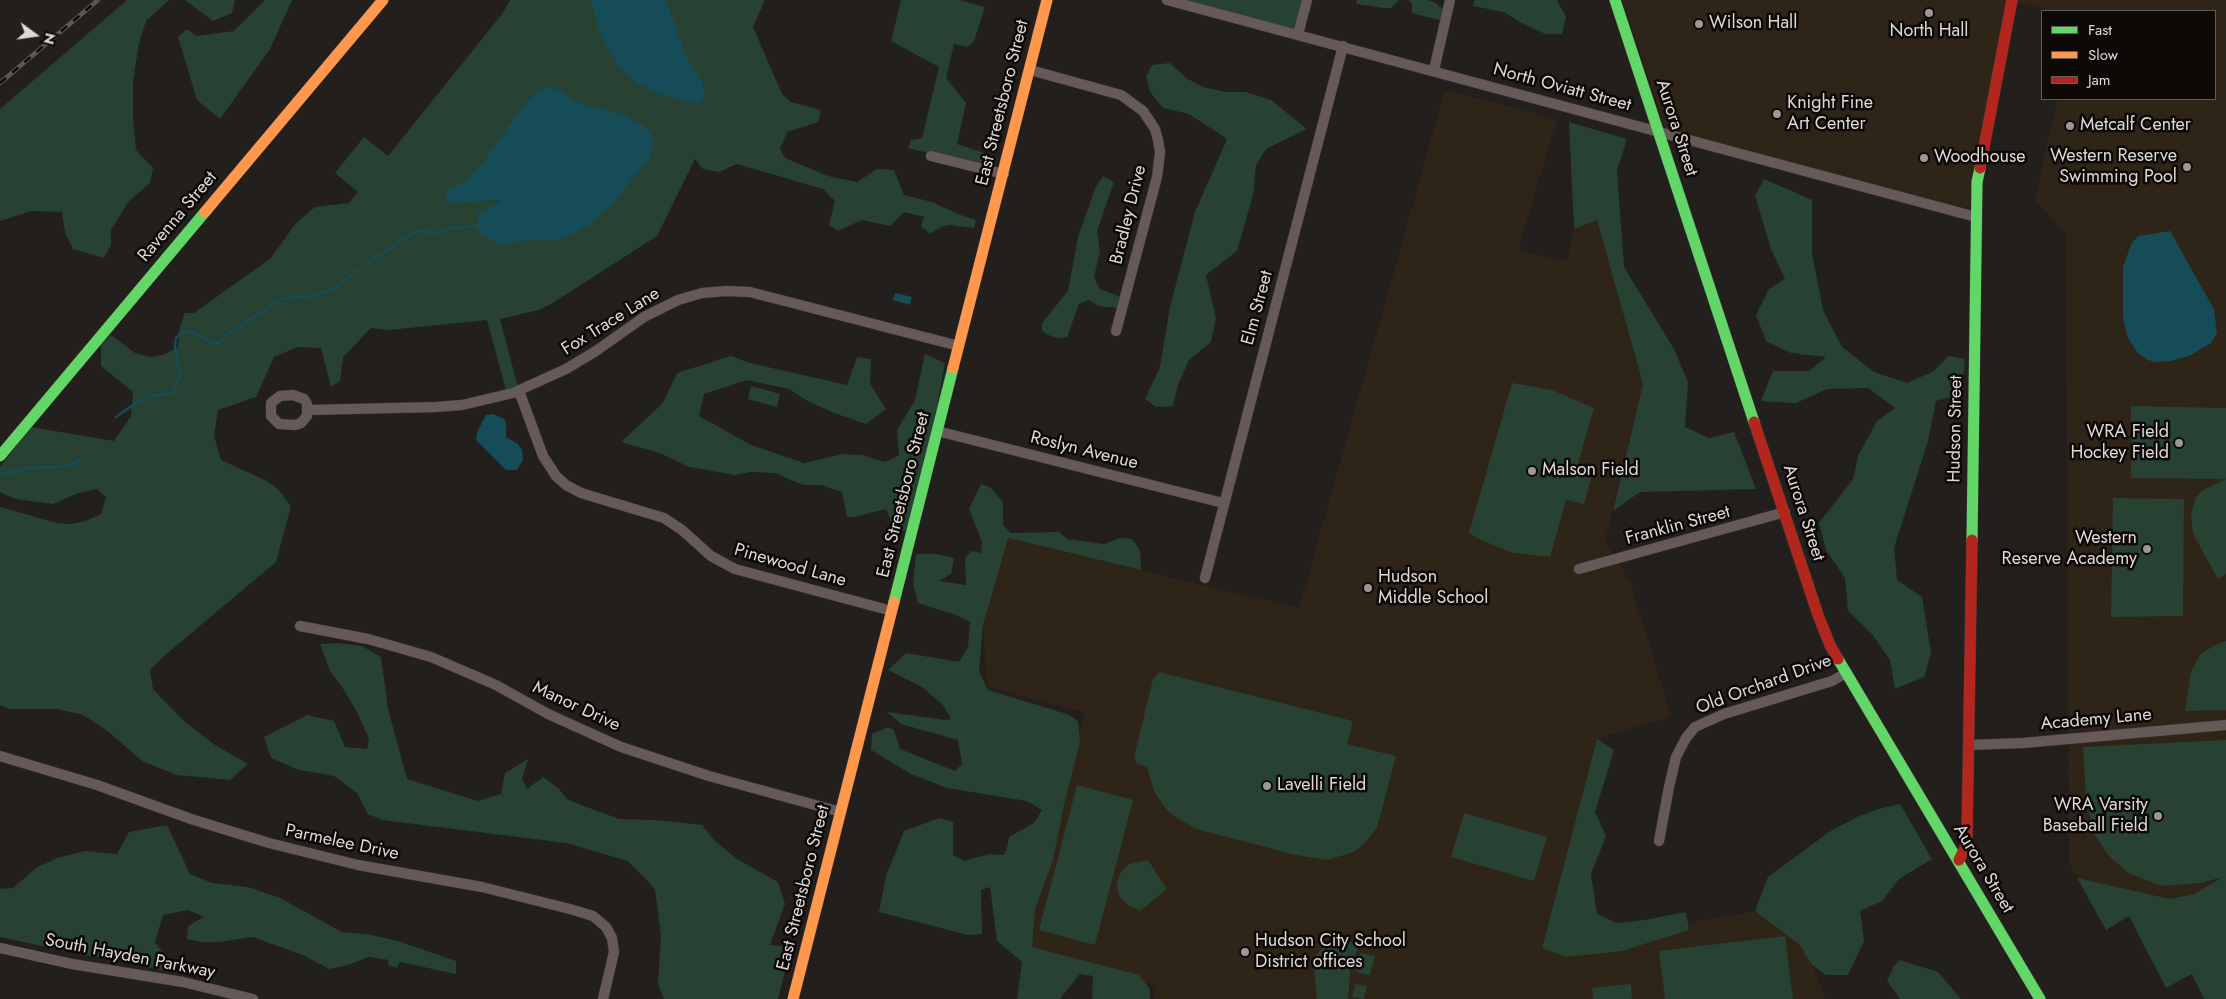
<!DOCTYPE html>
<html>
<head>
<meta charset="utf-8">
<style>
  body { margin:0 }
  #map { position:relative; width:2226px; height:999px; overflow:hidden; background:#221f1d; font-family:Jost,sans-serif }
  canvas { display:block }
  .legend { position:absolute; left:2041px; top:10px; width:175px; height:90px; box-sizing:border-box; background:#0c0907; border:1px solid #605c5a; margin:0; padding:6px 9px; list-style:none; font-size:15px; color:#ded9d6 }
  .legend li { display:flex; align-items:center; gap:10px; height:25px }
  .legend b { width:25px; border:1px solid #605c5a }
  .north { position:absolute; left:10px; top:10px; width:50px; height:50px; -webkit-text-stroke:4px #0c0907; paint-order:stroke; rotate:104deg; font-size:14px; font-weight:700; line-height:20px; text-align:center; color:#ded9d6 }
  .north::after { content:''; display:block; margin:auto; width:18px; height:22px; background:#ded9d6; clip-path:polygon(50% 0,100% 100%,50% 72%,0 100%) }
</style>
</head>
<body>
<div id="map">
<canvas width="2226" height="999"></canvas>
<ul class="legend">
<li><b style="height:6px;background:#63d668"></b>Fast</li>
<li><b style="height:6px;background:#ff974d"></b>Slow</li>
<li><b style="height:6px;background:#b3261e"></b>Jam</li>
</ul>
<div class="north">N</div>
</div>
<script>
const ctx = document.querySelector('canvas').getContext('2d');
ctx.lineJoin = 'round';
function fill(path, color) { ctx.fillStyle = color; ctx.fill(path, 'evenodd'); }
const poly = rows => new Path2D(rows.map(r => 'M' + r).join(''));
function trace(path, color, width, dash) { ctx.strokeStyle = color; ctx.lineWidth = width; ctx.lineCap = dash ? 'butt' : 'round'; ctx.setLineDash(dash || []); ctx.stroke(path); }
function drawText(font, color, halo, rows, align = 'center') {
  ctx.font = font + ' Jost,sans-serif'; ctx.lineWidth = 5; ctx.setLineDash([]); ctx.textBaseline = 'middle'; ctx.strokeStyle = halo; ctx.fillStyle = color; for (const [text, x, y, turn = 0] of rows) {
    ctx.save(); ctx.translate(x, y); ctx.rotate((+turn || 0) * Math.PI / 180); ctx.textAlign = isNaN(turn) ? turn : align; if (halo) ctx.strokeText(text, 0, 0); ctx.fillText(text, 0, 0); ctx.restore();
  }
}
const education = poly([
  [1623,0,2226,0,2226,999,2204,999,2191,974,2166,988,2129,916,2106,930,2069,863,2066,235,2035,200,2057,99,2215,99,2215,11,2054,11,2009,1,1971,206,1964,210,1665,128],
  [1445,90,1557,119,1518,250,1567,261,1574,229,1597,219,1643,384,1605,542,1630,581,1671,716,1597,739,1542,948,1755,911,1802,941,1826,999,1154,999,1157,986,1024,950,1085,712,987,687,983,625,1007,538,1299,608]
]);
const green = poly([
  [127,0,169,0,146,21,139,43,133,81,133,118,136,150,153,168,150,183,128,202,111,230,111,245,104,258,73,249,65,233,62,212,31,211,0,221,0,109],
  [185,0,235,0,232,13,213,21],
  [265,0,292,0,270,49,220,119,197,100,178,37,187,29,196,36,234,31],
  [510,0,765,0,753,27,782,94,791,102,821,110,818,122,787,132,780,149,785,158,828,176,857,182,877,169,894,170,904,195,932,202,958,214,976,220,974,228,950,225,941,227,930,234,921,226,924,217,904,212,890,226,862,220,838,231,829,225,835,201,823,189,737,164,719,172,703,169,695,159,657,236,551,304,539,310,500,319,519,391,507,394,487,320,389,330,371,328,343,357,340,381,331,387,321,348,298,347,274,357,256,397,218,410,214,436,221,460,265,480,278,489,291,506,276,562,164,656,150,670,153,689,184,721,215,745,248,764,230,780,177,775,142,761,109,732,83,715,57,709,10,709,0,705,0,507,57,523,71,524,86,521,101,514,106,497,97,489,79,493,53,504,15,499,0,492,0,467,31,427,114,441,131,416,133,392,101,366,101,344,111,335,135,353,151,357,163,355,178,347,180,326,185,313,194,313,270,259,296,223,315,207,349,203,358,192,335,173,364,137,388,156,502,14],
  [901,0,959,0,985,7,974,41,967,47,954,44,946,78,966,103,957,144,997,157,994,169,908,148,911,140,922,138,939,67,891,41],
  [1190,0,1307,0,1298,34,1189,6],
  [1357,0,1399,0,1391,8,1384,8,1356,4],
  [1407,0,1427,0,1436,3,1445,11,1442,21,1412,13,1412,3],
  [1474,0,1557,0,1566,17,1562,34,1545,34,1520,22,1504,12,1473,6],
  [1170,63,1186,78,1203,87,1226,92,1245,92,1271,100,1307,129,1266,149,1256,165,1253,195,1237,251,1206,275,1216,318,1211,342,1189,360,1178,385,1173,406,1156,407,1145,399,1160,367,1170,307,1195,212,1227,139,1189,114,1163,108,1150,92,1146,76,1152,65],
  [1569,122,1627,139,1617,171,1624,267,1674,349,1688,382,1685,427,1709,438,1734,432,1756,489,1640,492,1613,511,1643,384,1597,220,1574,229],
  [1103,176,1114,182,1097,231,1100,251,1094,277,1100,289,1121,297,1117,308,1099,306,1088,300,1079,304,1067,337,1056,338,1046,334,1042,330,1042,323,1068,291,1078,237,1095,189],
  [1764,179,1812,200,1812,253,1823,310,1842,347,1874,372,1907,383,1934,371,1948,356,1965,359,1962,394,1936,401,1928,441,1894,548,1897,580,1922,597,1931,653,1924,677,1895,689,1890,660,1872,634,1848,611,1845,578,1826,550,1819,523,1853,479,1858,456,1877,421,1895,408,1868,388,1827,389,1796,403,1761,401,1773,371,1809,371,1826,357,1791,353,1766,341,1756,315,1769,289,1785,279,1771,249,1755,196],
  [925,354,945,363,937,408,909,530,895,532,886,509,854,517,847,517,842,492,821,485,803,485,775,473,751,472,735,475,689,467,662,454,621,442,663,403,677,373,731,356,750,363,847,385,857,357,871,359,870,384,886,409,866,424,834,413,806,400,789,389,747,380,704,394,699,416,751,445,804,463,843,454,862,455,885,462,899,455,897,430,915,400],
  [1512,383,1552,390,1594,408,1577,467,1593,471,1584,504,1566,500,1550,557,1513,553,1481,540,1469,533],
  [751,386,780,394,777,407,748,399],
  [2131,406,2226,408,2226,479,2131,478],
  [2226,479,2226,574,2218,579,2193,534,2191,514,2196,497,2205,489],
  [981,484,990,487,1003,502,1003,525,1011,533,1059,532,1067,539,1104,544,1120,538,1132,539,1140,550,1141,570,1008,538,983,625,979,671,988,690,1067,714,1078,721,1080,742,1064,805,1053,860,1035,909,1032,947,1139,975,1150,989,1150,999,1092,999,1093,976,1080,974,1060,999,1017,999,1022,962,997,941,990,887,981,890,982,934,968,935,879,912,886,876,904,831,939,818,953,822,953,855,965,861,989,854,1004,855,1007,848,1009,837,1034,823,1042,810,1027,801,947,788,911,774,871,750,872,734,888,727,894,730,900,749,955,771,962,764,958,740,901,724,887,712,946,720,951,719,943,705,922,687,888,670,906,653,959,662,968,647,970,622,956,615,918,603,913,584,916,554,936,554,954,558,951,574,939,581,966,585,965,557,972,551,981,553,982,542,969,509],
  [2113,498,2184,499,2183,616,2111,617],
  [2226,641,2226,710,2185,711,2191,672,2200,655,2213,646],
  [337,643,362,646,381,657,388,709,407,779,478,801,501,794,505,773,528,759,522,779,527,789,543,777,559,789,568,800,619,819,655,820,702,825,715,841,737,859,778,882,785,904,770,945,791,947,778,999,664,999,658,984,661,936,655,889,628,861,566,843,382,820,368,814,357,793,334,776,299,770,271,758,264,737,307,715,334,721,345,747,367,749,369,739,357,712,342,687,330,671,320,644],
  [1159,672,1353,721,1347,744,1396,756,1377,828,1364,844,1354,852,1327,860,1296,855,1196,829,1174,816,1165,808,1154,791,1147,767,1137,764,1134,757,1153,679],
  [1597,739,1614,750,1595,812,1606,836,1591,874,1597,914,1617,923,1644,920,1686,912,1689,930,1622,951,1566,957,1542,948],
  [2226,740,2226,999,2204,999,2192,974,2166,988,2129,916,2106,930,2077,878,2170,899,2194,894,2223,877,2201,883,2162,886,2130,874,2109,856,2094,834,2086,799,2083,747],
  [1077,785,1133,800,1095,945,1039,930],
  [1900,804,1932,859,1899,879,1882,901,1860,911,1864,941,1848,975,1826,975,1812,965,1799,944,1755,911,1768,877,1829,832,1857,817,1878,809],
  [1464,813,1547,837,1534,881,1451,857],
  [167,825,190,874,212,883,248,887,280,898,342,932,372,935,401,942,456,961,456,974,400,962,397,968,388,965,389,960,368,957,348,965,329,969,305,956,253,937,219,942,201,942,187,939,188,926,204,917,188,910,163,915,155,942,177,973,151,968,125,959,89,956,0,937,0,889,13,888,36,868,57,858,85,851,117,854,129,832],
  [1148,860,1167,889,1140,911,1129,906,1120,897,1116,885,1121,872,1129,864],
  [1785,936,1793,999,1665,999,1659,951],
  [1333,937,1359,945,1351,965,1348,999,1317,999,1313,958],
  [1361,953,1375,956,1370,975,1356,972],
  [1900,960,1938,972,1961,999,1900,999,1887,981,1894,966],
  [1355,984,1367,986,1364,999,1352,997],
  [1631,984,1632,999,1593,999,1592,988]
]);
const water = poly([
  [591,0,666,0,687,58,702,82,704,96,701,101,695,104,654,92,638,84,620,68,601,36],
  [548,88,556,89,582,104,625,115,644,126,651,134,653,144,650,157,614,202,589,225,569,236,557,240,530,240,502,245,480,234,476,226,478,213,497,204,501,199,462,203,447,201,445,193,447,190,463,183,484,161,526,102,540,89],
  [2170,231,2214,309,2217,333,2211,343,2189,356,2170,361,2156,362,2148,360,2138,353,2128,338,2123,319,2123,267,2132,242,2139,236],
  [895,293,912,297,910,305,893,300],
  [493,414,503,418,506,422,506,437,518,444,522,450,523,460,517,470,506,470,476,440,477,432,486,415]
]);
const stream = poly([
  [366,264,415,232,422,231,434,233,456,228,476,226],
  [116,417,137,402,151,395,164,395,173,392,180,376,175,348,176,338,182,332,191,331,211,342,219,343,230,332,282,299,318,295,336,288,359,269],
  [1,474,38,467,61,467,76,463,81,458]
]);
const street = poly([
  [1167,0,1976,217],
  [1298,34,1307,0],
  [1030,70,1121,95,1143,111,1155,129,1158,140,1160,152,1157,177,1116,331],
  [1434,70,1450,0],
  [931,156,1004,174],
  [519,391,543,456,556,476,566,485,581,493,664,518,682,530,711,556,735,569,892,611],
  [293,395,304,399,307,404,307,416,301,423,295,425,279,424,271,416,271,403,280,396,293,395],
  [309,410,436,407,462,405,513,393,566,369,596,351,644,317,678,300,702,293,726,291,750,292,959,346],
  [937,431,1223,503],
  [1579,569,1785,512],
  [1205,578,1343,46],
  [300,626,368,639,431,657,496,685,548,714,621,747,709,776,841,812],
  [1969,745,2023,743,2226,725],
  [0,756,97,785,191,819,269,843,358,865,482,887,570,909,593,916,606,927,612,938,614,952,603,999],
  [1659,841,1669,787,1676,757,1686,738,1695,727,1724,714,1832,681,1846,673],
  [0,948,72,964,183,982,253,999]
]);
const fast = poly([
  [1615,0,1754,422],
  [0,456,205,212],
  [1972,540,1977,182,1980,168],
  [894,602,953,368],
  [1838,659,2040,999]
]);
const slow = poly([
  [205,212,383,0],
  [953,368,1047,0],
  [793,999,894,602]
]);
const jam = poly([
  [1980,168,2012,0],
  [1754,422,1818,615,1830,645,1838,659],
  [1959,860,1965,848,1967,836,1972,540]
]);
const rail = poly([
  [0,83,98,0]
]);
const markers = [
  [1929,13,5,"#9c9895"],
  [1699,24,5,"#9c9895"],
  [1777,114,5,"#9c9895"],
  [2070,126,5,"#9c9895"],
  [1924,158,5,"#9c9895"],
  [2187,167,5,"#9c9895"],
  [2179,443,5,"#9c9895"],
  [1532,471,5,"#9c9895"],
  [2147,549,5,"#9c9895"],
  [1368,588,5,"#9c9895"],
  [1267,786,5,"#9c9895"],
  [2158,816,5,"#9c9895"],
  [1245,952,5,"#9c9895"]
];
const poiNames = [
  ["Wilson Hall",1709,24],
  ["North Hall",1929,32,"center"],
  ["Knight Fine",1787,104],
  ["Art Center",1787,125],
  ["Metcalf Center",2080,126],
  ["Western Reserve",2177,157,"right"],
  ["Swimming Pool",2177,178,"right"],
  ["Woodhouse",1934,158],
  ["WRA Field",2169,433,"right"],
  ["Hockey Field",2169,454,"right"],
  ["Malson Field",1542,471],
  ["Western",2137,539,"right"],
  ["Reserve Academy",2137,560,"right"],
  ["Hudson",1378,578],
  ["Middle School",1378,599],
  ["Lavelli Field",1277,786],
  ["WRA Varsity",2148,806,"right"],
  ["Baseball Field",2148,827,"right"],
  ["Hudson City School",1255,942],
  ["District offices",1255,963]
];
const streetNames = [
  ["North Oviatt Street",1562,88,15],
  ["East Streetsboro Street",1003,103,-76],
  ["Aurora Street",1676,128,72],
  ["Bradley Drive",1129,215,-76],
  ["Ravenna Street",178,217,-50],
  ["Elm Street",1258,308,-75],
  ["Fox Trace Lane",611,322,-32],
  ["Hudson Street",1956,429,-89],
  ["Roslyn Avenue",1084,451,14],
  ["East Streetsboro Street",904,495,-76],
  ["Aurora Street",1803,513,72],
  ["Franklin Street",1678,526,-15],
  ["Pinewood Lane",790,566,16],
  ["Old Orchard Drive",1764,685,-20],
  ["Manor Drive",576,707,25],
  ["Academy Lane",2096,720,-5],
  ["Parmelee Drive",342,843,12],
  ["Aurora Street",1983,869,59],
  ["East Streetsboro Street",804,888,-76],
  ["South Hayden Parkway",130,957,11]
];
fill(education, '#2e2418');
fill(green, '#274133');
fill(water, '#154c57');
trace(stream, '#154c57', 2.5);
trace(street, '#3b3938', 11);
trace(fast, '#3b3938', 12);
trace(slow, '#3b3938', 12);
trace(jam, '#3b3938', 12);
trace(street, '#665a59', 10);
trace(fast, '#63d668', 11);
trace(slow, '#ff974d', 11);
trace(jam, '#b3261e', 11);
trace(rail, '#5e5756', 4.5);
trace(rail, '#0c0907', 2.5, [8]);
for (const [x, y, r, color] of markers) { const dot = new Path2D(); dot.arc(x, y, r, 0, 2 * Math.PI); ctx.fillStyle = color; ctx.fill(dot); trace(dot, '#0c0907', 2); }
drawText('18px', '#ded9d6', '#0c0907', poiNames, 'left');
drawText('18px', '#ded9d6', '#0c0907', streetNames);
</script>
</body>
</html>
